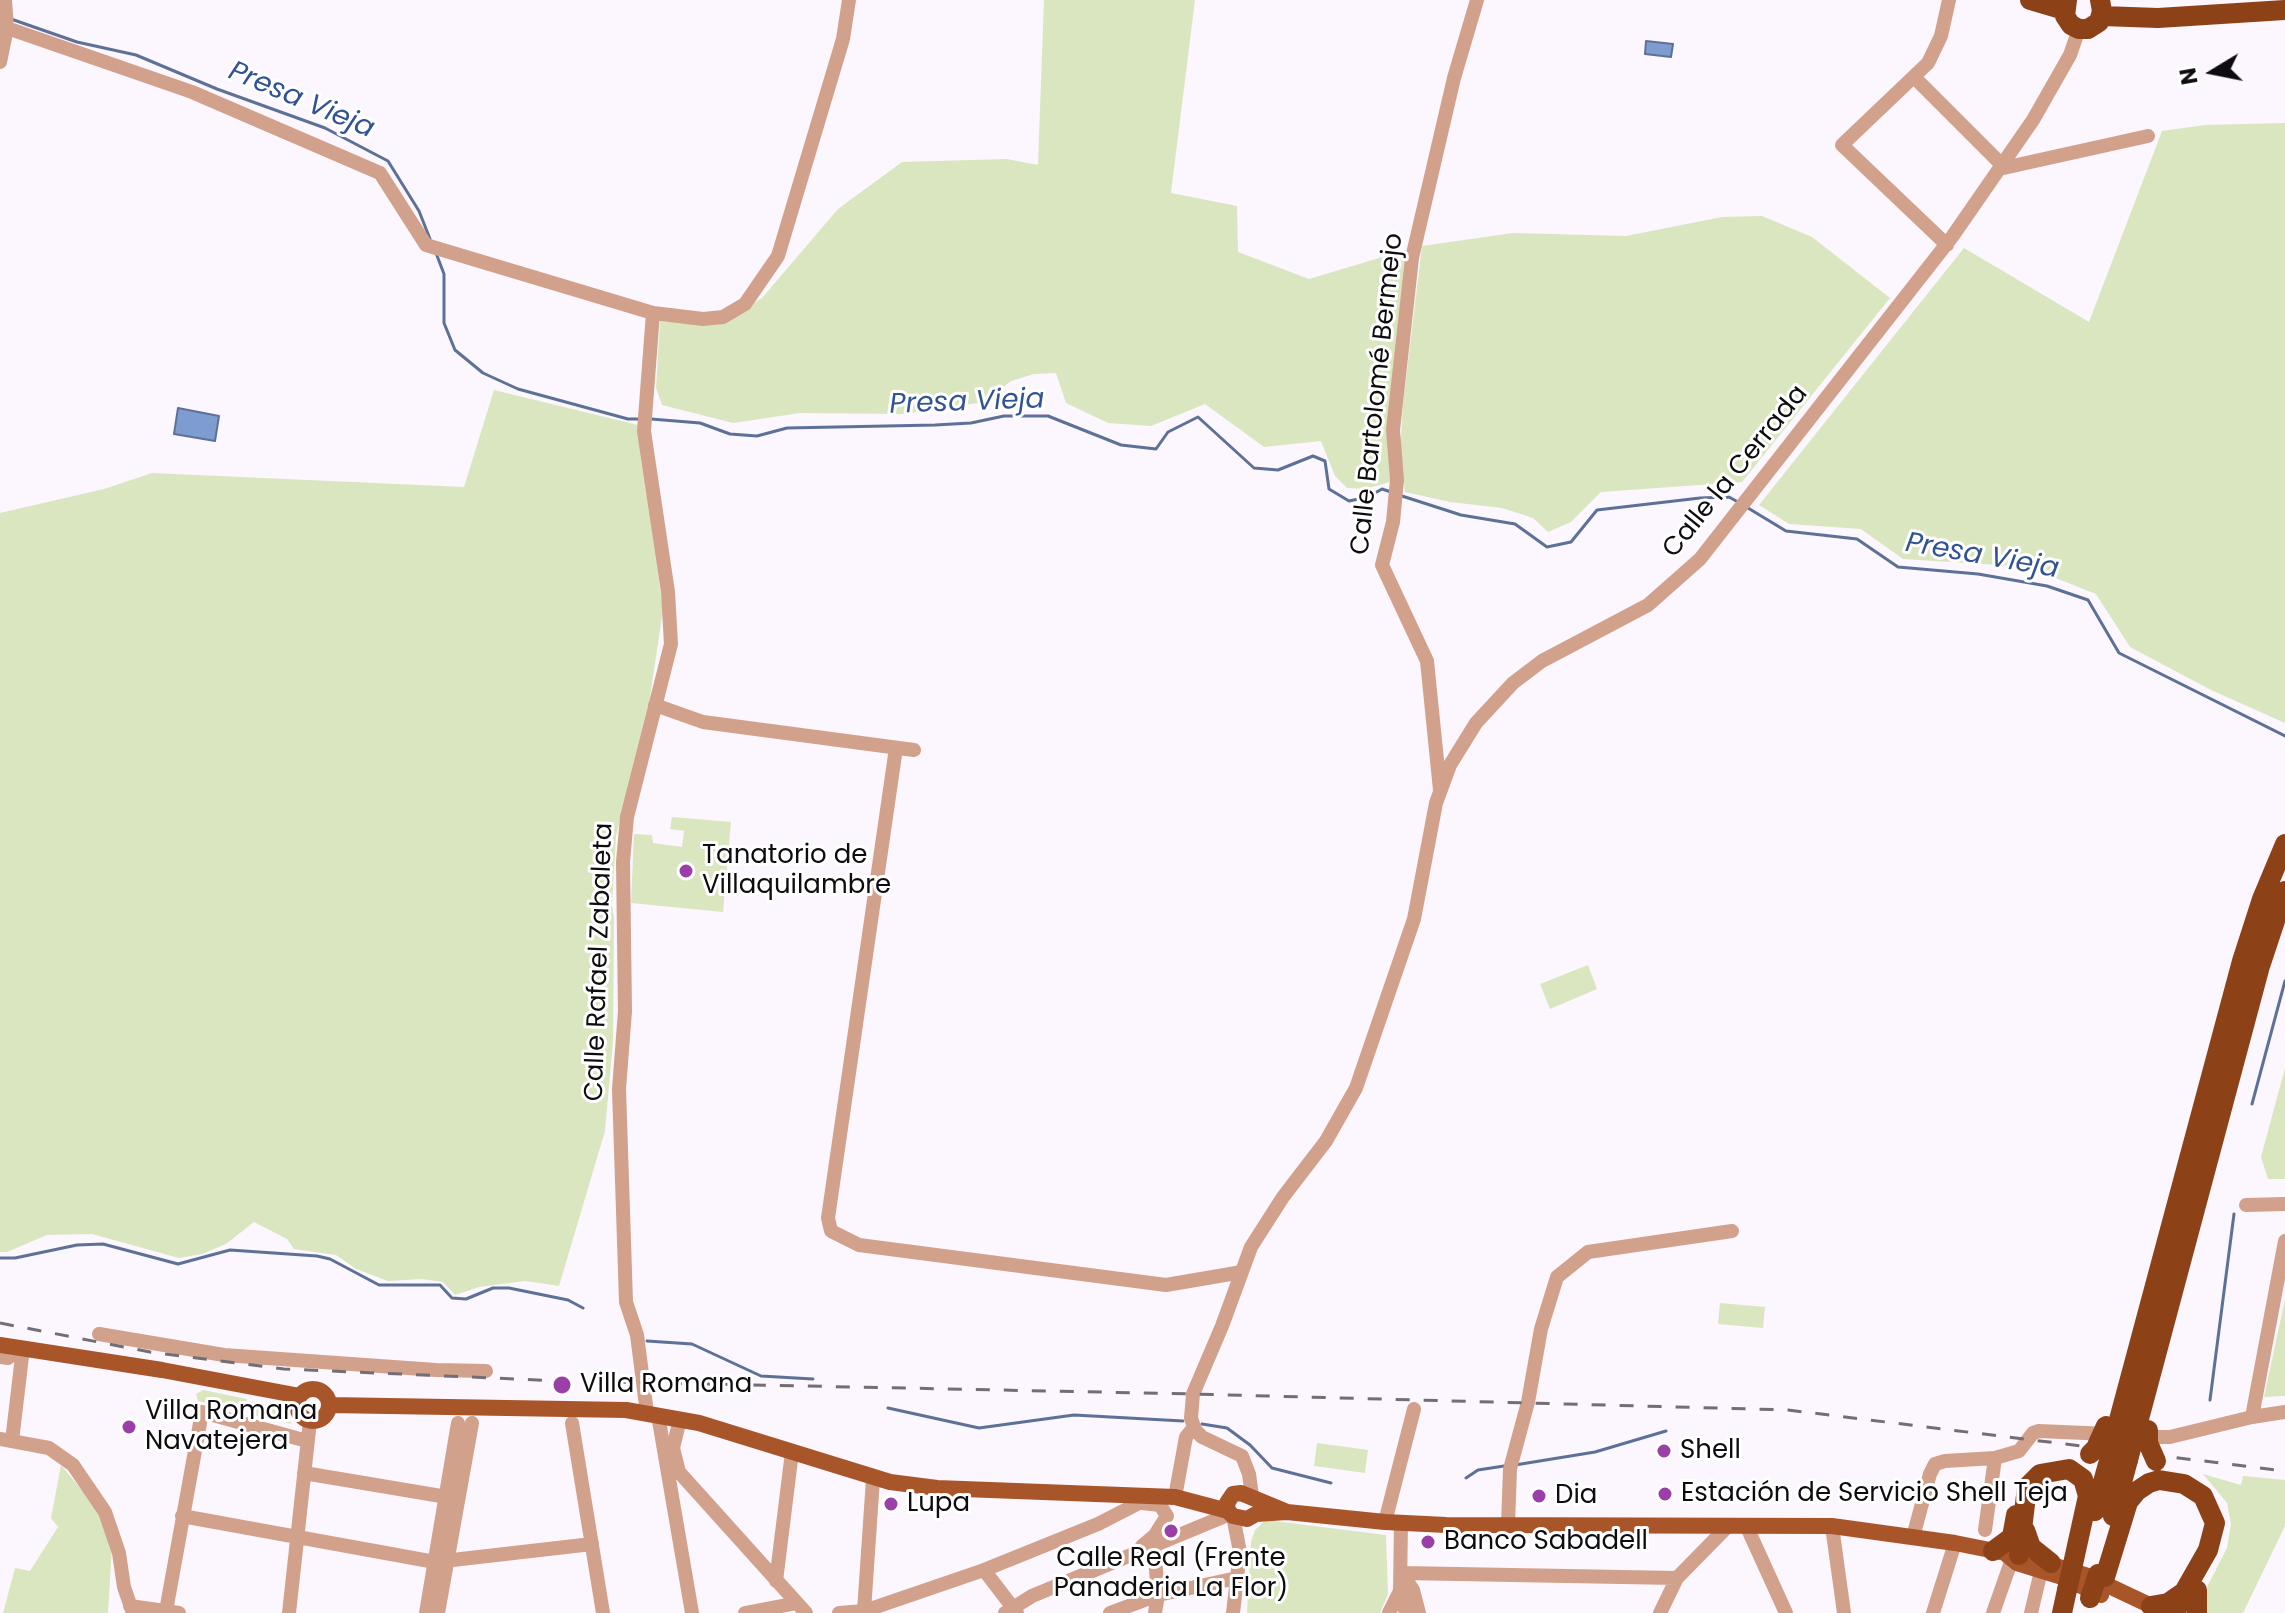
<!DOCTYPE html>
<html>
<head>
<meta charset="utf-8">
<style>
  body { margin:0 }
  #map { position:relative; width:2285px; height:1613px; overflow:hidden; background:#fcf6fe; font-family:Poppins,sans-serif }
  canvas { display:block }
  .north { position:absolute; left:2173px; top:32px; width:80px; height:80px; -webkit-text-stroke:6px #fff; paint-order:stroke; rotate:260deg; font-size:22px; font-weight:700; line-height:32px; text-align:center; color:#0e0c0f }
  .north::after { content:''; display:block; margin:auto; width:28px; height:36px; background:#0e0c0f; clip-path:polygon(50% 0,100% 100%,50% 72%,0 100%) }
</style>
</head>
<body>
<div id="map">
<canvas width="2285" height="1613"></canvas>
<div class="north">N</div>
</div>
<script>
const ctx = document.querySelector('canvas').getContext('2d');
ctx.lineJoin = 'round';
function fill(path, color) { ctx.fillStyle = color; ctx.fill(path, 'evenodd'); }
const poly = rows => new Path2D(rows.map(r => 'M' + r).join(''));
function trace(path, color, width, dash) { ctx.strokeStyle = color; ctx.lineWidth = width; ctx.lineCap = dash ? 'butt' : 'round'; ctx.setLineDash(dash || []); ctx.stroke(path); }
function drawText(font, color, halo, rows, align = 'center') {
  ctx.font = font + ' Poppins,sans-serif'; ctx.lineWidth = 6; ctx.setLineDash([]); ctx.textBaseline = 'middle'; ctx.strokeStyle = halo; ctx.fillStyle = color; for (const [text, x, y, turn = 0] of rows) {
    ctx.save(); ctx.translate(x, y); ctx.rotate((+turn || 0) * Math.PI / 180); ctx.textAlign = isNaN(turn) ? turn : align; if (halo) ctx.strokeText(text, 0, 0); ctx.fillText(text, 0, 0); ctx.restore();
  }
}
const green = poly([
  [1044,0,1195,0,1171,193,1237,206,1238,252,1309,279,1406,250,1388,420,1390,482,1365,489,1347,488,1335,476,1321,441,1264,447,1205,404,1151,426,1108,423,1066,403,1056,373,1034,374,1011,381,984,402,903,414,800,413,733,423,662,405,656,388,660,321,716,325,762,298,838,209,902,162,1007,159,1038,165],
  [2285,123,2285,723,2211,690,2130,647,2096,594,2028,567,1903,559,1861,529,1789,524,1759,505,1964,248,2089,322,2162,131,2205,125],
  [1762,216,1812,237,1890,298,1742,482,1601,492,1571,522,1548,532,1533,518,1502,508,1450,502,1405,492,1400,451,1403,404,1422,246,1513,233,1626,236,1722,217],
  [494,390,638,425,663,610,650,697,616,836,612,905,614,918,613,1041,605,1131,559,1286,525,1281,479,1287,455,1295,443,1282,422,1279,388,1281,356,1269,336,1255,294,1249,287,1239,254,1222,226,1244,202,1254,179,1258,92,1234,47,1235,7,1252,0,1252,0,513,104,489,152,473,464,487],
  [672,817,731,822,723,912,631,903,634,834,652,835,653,843,682,847,684,831,670,829],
  [1588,965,1597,989,1550,1009,1540,984],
  [2285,1068,2285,1179,2268,1179,2261,1157],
  [2285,1299,2285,1396,2264,1397],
  [1720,1303,1765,1307,1763,1328,1718,1324],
  [203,1390,247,1399,244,1413,198,1401,196,1394],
  [252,1401,280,1410,292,1424,249,1414],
  [1317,1443,1368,1450,1365,1473,1314,1466],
  [61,1465,99,1511,112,1546,108,1613,3,1613,15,1568,30,1571,58,1527,51,1518],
  [2203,1474,2241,1485,2243,1476,2285,1480,2285,1526,2243,1613,2206,1613,2202,1602,2208,1585,2227,1548,2231,1524,2227,1503],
  [1266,1520,1386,1535,1388,1594,1380,1613,1247,1613,1251,1542,1255,1530]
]);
const water = poly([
  [1646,41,1673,44,1671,57,1645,54,1646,41],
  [178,408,219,416,215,441,174,434,178,408]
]);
const stream = poly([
  [11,19,77,42,136,55,217,89,325,128,388,161,419,211,430,239],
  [436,253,444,274,444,323,455,350,483,373,518,389,628,419,639,419],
  [651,419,700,423,730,434,757,436,787,428,935,425,971,423,1004,416,1048,416,1121,445,1156,449,1168,432,1198,417,1254,468,1278,470,1313,456,1325,461,1329,489,1349,501,1368,497,1382,489,1391,492],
  [1402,496,1461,515,1515,524,1547,547,1571,542,1597,510,1700,498,1729,497,1738,502],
  [1748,508,1786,531,1857,539,1898,567,1978,574,2047,586,2088,600,2119,653,2285,736],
  [2252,1104,2285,981],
  [0,1258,15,1258,77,1245,103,1244,178,1264,230,1250,317,1256,330,1259,379,1285,440,1285,452,1298,466,1299,493,1288,509,1288,568,1300,583,1308],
  [647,1341,692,1344,761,1376,813,1379],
  [2210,1400,2234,1214],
  [888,1408,979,1428,1074,1415,1183,1421],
  [1202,1424,1227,1428,1250,1445,1272,1468,1331,1483],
  [1515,1465,1595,1452,1666,1431],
  [1466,1478,1478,1470,1504,1466]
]);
const minor = poly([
  [7,28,192,92,380,173,426,245,653,313,703,319,723,317,745,304,778,256,843,39,849,0],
  [0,62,7,28,5,0],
  [1915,78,2002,165],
  [1999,169,2148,136],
  [1947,245,1842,145,1928,63,1941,36,1949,0],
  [655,705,703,722,914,750],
  [896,748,828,1218,831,1231,859,1245,1166,1285,1242,1272],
  [1440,790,1427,661,1382,565,1393,522,1397,480,1393,430,1412,258,1454,78,1477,0],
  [2246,1205,2285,1204],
  [99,1334,224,1355,436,1370,486,1371],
  [0,1357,8,1358,23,1348],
  [647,1413,637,1335,626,1302,619,1089,625,1011,623,862,627,817,671,644,668,592,644,431,653,313],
  [658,1415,692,1613],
  [2252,1417,2285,1241],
  [680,1419,673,1448,679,1472,806,1613],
  [572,1423,603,1613],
  [2140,1437,2170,1437,2252,1417,2285,1412],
  [0,1439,49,1448,73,1465,105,1512,119,1553,124,1587,133,1613],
  [12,1441,23,1348],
  [1995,1458,2019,1451,2033,1433,2039,1431,2108,1434],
  [304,1473,453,1498],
  [1252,1496,1249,1474,1242,1456,1202,1437,1195,1430,1191,1418,1193,1394,1222,1326,1251,1247,1283,1197,1326,1141,1356,1088,1414,919,1436,803,1450,765,1476,723,1513,683,1542,661,1648,605,1700,559,1952,237,2033,120,2070,55,2079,29],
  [1175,1497,1186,1437,1194,1427],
  [1142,1503,1160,1505,1167,1516,1155,1535,1142,1546],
  [182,1516,435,1562,592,1544],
  [1385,1522,1414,1409],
  [1401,1523,1400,1591,1406,1613],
  [1508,1525,1510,1469,1528,1402,1541,1329,1557,1277,1588,1252,1732,1231],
  [1746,1525,1786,1613],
  [1832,1526,1844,1613],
  [1913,1537,1930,1474,1935,1464,1945,1461,1995,1458,1985,1530],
  [1154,1545,1158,1595,1155,1613],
  [984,1570,1017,1613],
  [1402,1573,1677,1578],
  [1402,1573,1413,1590,1419,1613],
  [776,1581,792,1452],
  [130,1606,179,1613],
  [166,1611,202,1412,307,1441],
  [864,1611,873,1479],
  [289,1613,310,1421],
  [426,1613,458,1423],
  [438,1613,472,1423],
  [745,1613,797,1603],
  [839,1613,864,1611,984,1570,1098,1524,1139,1503,1145,1496],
  [1005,1613,1032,1596,1230,1514],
  [1110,1613,1158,1595,1237,1578],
  [1233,1613,1240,1552,1233,1516],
  [1389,1613,1400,1591],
  [1660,1613,1677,1578,1729,1525],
  [1933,1613,1955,1543],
  [1993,1613,2012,1559],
  [2031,1613,2041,1571]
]);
const major = poly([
  [0,1345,162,1370,300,1396],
  '297 1405a16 16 0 1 1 32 0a16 16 0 1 1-32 0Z',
  [329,1405,626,1410,699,1423,890,1482,937,1488,1175,1497,1228,1511],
  [1287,1512,1241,1493,1233,1494,1227,1503,1228,1511,1233,1516,1247,1519,1256,1514,1287,1512,1385,1522,1446,1525,1832,1526,1955,1543,2005,1553],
  [2006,1554,2017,1563,2059,1576,2101,1595],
  [2039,1561,2088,1576,2162,1611]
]);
const highway = poly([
  [2030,0,2064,10],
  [2067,0,2065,16,2071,25,2079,29,2088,29,2099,22,2102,11,2100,0],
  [2102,16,2158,18,2285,10],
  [2117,1427,2242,961,2262,899,2285,844],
  [2136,1430,2260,966,2285,891],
  [2095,1511,2110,1457],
  [2113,1516,2128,1460],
  [2025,1530,2031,1547,2051,1563],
  [1993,1551,2012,1537,2016,1515],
  [2019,1555,2027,1487,2040,1474,2069,1469,2083,1479,2088,1496,2073,1564],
  [2105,1577,2128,1502,2137,1491,2149,1483,2159,1480,2184,1484,2203,1496,2215,1523,2208,1550,2180,1599,2176,1613],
  [2151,1606,2168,1603,2184,1592],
  [2062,1613,2067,1590],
  [2197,1613,2197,1590]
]);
const rail = poly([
  [0,1323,150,1352,284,1369,562,1381,1193,1394,1788,1410,2285,1471]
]);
const highwayBridge = poly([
  [2148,1430,2148,1443,2156,1461],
  [2090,1454,2096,1448,2106,1426],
  [2110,1457,2117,1427],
  [2128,1460,2136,1430],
  [2067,1590,2073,1564],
  [2090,1598,2098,1574]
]);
const markers = [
  [686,871,8,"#9a3ea8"],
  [562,1385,10,"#9a3ea8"],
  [129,1427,8,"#9a3ea8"],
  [1664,1451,8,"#9a3ea8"],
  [1665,1494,8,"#9a3ea8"],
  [1539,1496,8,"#9a3ea8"],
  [891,1504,8,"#9a3ea8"],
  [1171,1531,8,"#9a3ea8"],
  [1428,1542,8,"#9a3ea8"]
];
const streetNames = [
  ["Calle Bartolomé Bermejo",1378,394,-84],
  ["Calle la Cerrada",1736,472,-51],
  ["Calle Rafael Zabaleta",600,962,-88]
];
const poiNames = [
  ["Tanatorio de",702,856],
  ["Villaquilambre",702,886],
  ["Villa Romana",580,1385],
  ["Villa Romana",145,1412],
  ["Navatejera",145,1442],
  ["Shell",1680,1451],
  ["Estación de Servicio Shell Teja",1681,1494],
  ["Dia",1555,1496],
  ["Lupa",907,1504],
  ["Banco Sabadell",1444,1542],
  ["Calle Real (Frente",1171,1559,"center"],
  ["Panaderia La Flor)",1171,1589,"center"]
];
const waterNames = [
  ["Presa Vieja",301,101,23],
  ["Presa Vieja",967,403,-2],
  ["Presa Vieja",1982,557,10]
];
fill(green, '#dae6bf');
fill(water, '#7f9cd1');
trace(water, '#5d7197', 2);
trace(stream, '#5d7197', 3);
trace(minor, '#d2a18b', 14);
trace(major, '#a9552a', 16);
trace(highway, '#8d4117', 20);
trace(rail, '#726e73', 3, [14, 14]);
trace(highwayBridge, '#8d4117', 20);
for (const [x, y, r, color] of markers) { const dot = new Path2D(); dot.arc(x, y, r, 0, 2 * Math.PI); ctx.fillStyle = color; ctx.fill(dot); trace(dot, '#fff', 3); }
drawText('26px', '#0e0c0f', '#fff', streetNames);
drawText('26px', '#0e0c0f', '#fff', poiNames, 'left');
drawText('italic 28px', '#315395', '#fff', waterNames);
</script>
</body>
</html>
